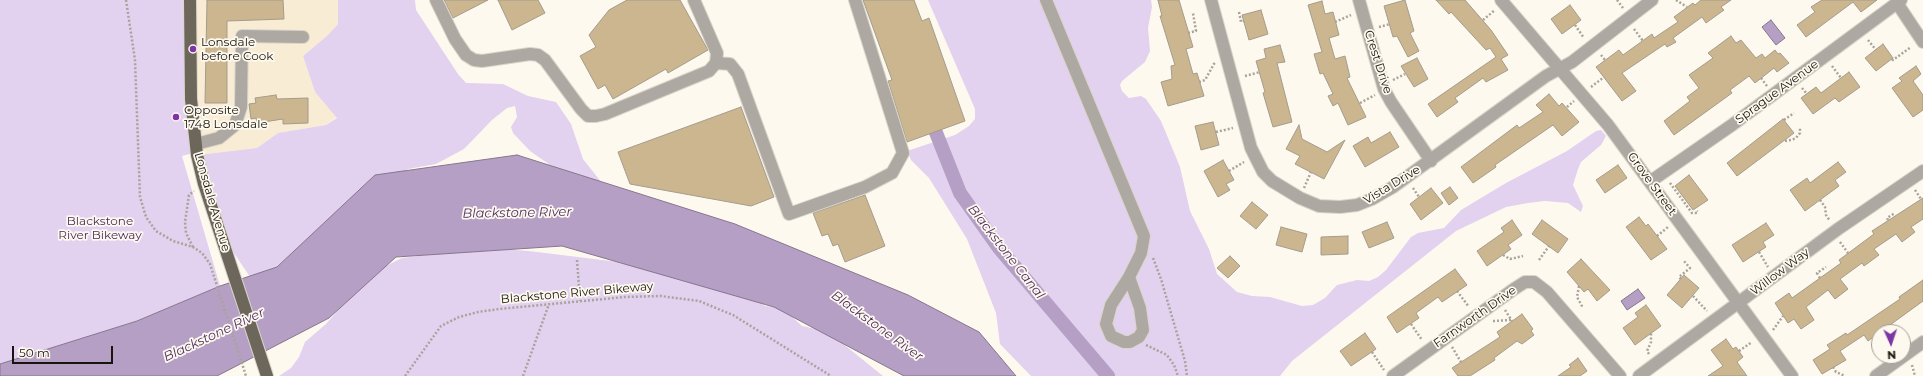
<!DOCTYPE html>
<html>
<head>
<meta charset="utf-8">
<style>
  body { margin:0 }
  #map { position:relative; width:1923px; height:376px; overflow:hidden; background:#fef9ef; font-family:Montserrat,sans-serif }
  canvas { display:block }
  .north { position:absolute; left:1871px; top:324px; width:40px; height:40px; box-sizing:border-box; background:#fef9ef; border:1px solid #a29e95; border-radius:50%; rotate:177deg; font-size:11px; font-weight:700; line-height:16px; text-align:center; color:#18150f }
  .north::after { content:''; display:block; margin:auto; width:14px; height:18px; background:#7d34a6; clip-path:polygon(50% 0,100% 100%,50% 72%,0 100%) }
  .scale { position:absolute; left:12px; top:346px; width:101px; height:18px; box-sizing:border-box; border:2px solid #18150f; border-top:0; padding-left:5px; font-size:12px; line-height:14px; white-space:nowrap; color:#18150f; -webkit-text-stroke:3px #fef9ef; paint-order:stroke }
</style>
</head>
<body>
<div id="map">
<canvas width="1923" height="376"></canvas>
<div class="north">N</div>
<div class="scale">50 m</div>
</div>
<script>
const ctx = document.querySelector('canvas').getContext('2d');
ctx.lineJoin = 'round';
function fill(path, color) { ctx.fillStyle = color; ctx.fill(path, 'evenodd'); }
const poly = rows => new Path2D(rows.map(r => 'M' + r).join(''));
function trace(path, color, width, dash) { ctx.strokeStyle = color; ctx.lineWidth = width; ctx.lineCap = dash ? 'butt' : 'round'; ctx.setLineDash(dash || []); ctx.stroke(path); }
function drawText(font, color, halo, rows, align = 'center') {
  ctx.font = font + ' Montserrat,sans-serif'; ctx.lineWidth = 3.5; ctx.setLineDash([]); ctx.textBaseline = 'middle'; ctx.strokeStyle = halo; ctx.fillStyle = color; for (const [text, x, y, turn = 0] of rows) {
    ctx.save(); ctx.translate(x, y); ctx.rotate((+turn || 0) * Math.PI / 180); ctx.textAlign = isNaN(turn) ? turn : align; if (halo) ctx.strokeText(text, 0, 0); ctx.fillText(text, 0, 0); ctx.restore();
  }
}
const built = poly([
  [190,0,338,0,338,24,328,35,303,56,315,92,337,117,326,125,278,133,257,148,198,155]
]);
const green = poly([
  [0,0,190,0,197,152,182,156,220,286,137,321,0,364],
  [338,0,415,0,416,10,458,74,466,83,503,84,528,96,556,102,571,124,583,159,617,202,599,199,530,151,513,133,511,127,517,117,515,106,507,108,492,120,464,149,436,164,408,169,277,267,250,277,216,226,198,155,257,148,278,133,326,125,337,118,315,92,303,56,328,35,338,24],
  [928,0,1151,0,1152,7,1148,28,1150,51,1145,62,1122,81,1120,85,1122,91,1129,98,1141,96,1146,99,1161,121,1180,167,1190,211,1209,249,1217,274,1237,292,1252,296,1270,297,1302,306,1313,305,1325,298,1337,285,1357,280,1369,281,1378,277,1386,270,1411,237,1418,233,1444,228,1461,210,1506,183,1567,151,1596,131,1601,130,1606,136,1601,145,1581,162,1578,169,1573,185,1583,206,1581,212,1568,203,1545,201,1528,203,1506,207,1456,231,1292,361,1280,376,1031,376,1000,344,996,313,967,239,929,178,911,160,907,151,955,135,969,126,975,119,975,109],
  [484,248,529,251,659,267,754,297,765,306,774,307,788,313,802,326,816,329,842,343,883,376,279,376,291,368,299,357,305,342,326,324,354,292,384,267,402,258]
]);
const water = poly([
  [1771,20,1785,38,1776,45,1762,27,1771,20],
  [517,155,735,224,908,295,979,332,1016,376,904,376,774,307,562,246,396,257,329,318,217,376,0,376,0,364,137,321,220,286,277,267,375,175,517,155],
  [1638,289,1645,298,1627,310,1621,301,1638,289]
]);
const canal = poly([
  [929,115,960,193,999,248,1108,376]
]);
const building = poly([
  [207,0,283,0,284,19,227,21,227,103,205,103,207,0],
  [444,0,488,0,453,18,444,0],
  [498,0,538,0,545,13,512,30,498,0],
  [627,0,680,0,708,50,668,73,666,69,613,99,605,85,598,89,580,56,596,47,589,35,609,10,627,0],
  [863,0,914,0,922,21,929,18,965,121,907,142,888,81,892,80,863,0],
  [1158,0,1179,0,1193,47,1186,49,1193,74,1197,73,1204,96,1168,106,1161,82,1172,79,1171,66,1175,65,1160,16,1162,16,1158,0],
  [1405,0,1414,31,1410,33,1419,51,1408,57,1397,36,1393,37,1384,6,1405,0],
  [1436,0,1465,0,1491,30,1508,55,1501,59,1508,70,1486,82,1483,78,1455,98,1458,102,1437,117,1428,104,1496,57,1490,48,1486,50,1451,12,1449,14,1436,0],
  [1701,0,1731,0,1721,7,1724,10,1706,23,1702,17,1673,38,1676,42,1667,47,1665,44,1622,73,1636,91,1622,101,1596,67,1619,50,1623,55,1652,34,1654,38,1678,22,1674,17,1693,3,1695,5,1701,0],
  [1822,0,1877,0,1861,12,1853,2,1806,37,1797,25,1815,12,1811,7,1822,0],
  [1322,1,1325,14,1333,12,1339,35,1329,38,1335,59,1345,56,1350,77,1347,78,1366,117,1348,125,1338,103,1333,106,1328,96,1333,94,1323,73,1320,74,1314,54,1322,52,1308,5,1322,1],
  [1570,5,1581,20,1562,34,1551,19,1570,5],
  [1261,10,1268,34,1249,40,1242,15,1261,10],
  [1731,36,1736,43,1741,40,1756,58,1762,54,1765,58,1775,50,1778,54,1780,53,1789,63,1777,72,1774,68,1755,83,1749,76,1730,90,1732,93,1674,135,1664,121,1690,101,1687,97,1699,88,1689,75,1713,58,1708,53,1731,36],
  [1883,44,1893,58,1876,71,1865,58,1883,44],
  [1280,45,1285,62,1277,63,1292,122,1273,127,1263,93,1265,92,1256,61,1266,58,1264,49,1280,45],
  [1417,58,1428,79,1414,87,1401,66,1417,58],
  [1916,66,1921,74,1913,81,1923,95,1923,110,1913,117,1892,88,1902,81,1899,78,1916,66],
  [1849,72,1860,87,1839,102,1835,98,1813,114,1801,98,1816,87,1821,93,1849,72],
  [1549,94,1559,106,1562,103,1579,122,1562,136,1553,125,1495,165,1496,167,1473,183,1461,167,1517,125,1519,128,1543,112,1536,105,1549,94],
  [276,95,277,99,308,98,308,123,283,124,283,119,257,123,256,118,251,119,249,104,256,103,255,98,276,95],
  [741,107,774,197,751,206,630,184,618,152,741,107],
  [1783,119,1794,133,1737,176,1727,163,1783,119],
  [1213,122,1219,145,1201,150,1195,126,1213,122],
  [1299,125,1302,139,1327,152,1345,140,1324,179,1295,164,1300,156,1286,149,1299,125],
  [1390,132,1399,147,1365,167,1353,146,1368,137,1371,143,1390,132],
  [1223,160,1234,180,1226,184,1230,190,1218,197,1204,171,1223,160],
  [1838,162,1846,172,1835,180,1839,186,1805,211,1790,190,1807,178,1810,183,1838,162],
  [1618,165,1627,178,1605,193,1596,180,1618,165],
  [1689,175,1708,200,1693,210,1675,186,1689,175],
  [1450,187,1458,198,1449,205,1441,193,1450,187],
  [1431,188,1443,203,1421,220,1410,204,1431,188],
  [865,195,885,246,845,262,838,244,833,246,828,234,822,236,813,213,865,195],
  [1923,198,1923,219,1911,227,1915,232,1902,242,1896,234,1874,249,1879,255,1864,266,1862,263,1840,279,1848,289,1835,299,1828,290,1806,307,1814,320,1801,329,1794,319,1788,323,1775,303,1789,293,1792,298,1841,263,1839,260,1874,234,1872,231,1923,198],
  [1252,202,1268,215,1256,229,1240,216,1252,202],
  [1639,217,1646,226,1648,224,1667,249,1651,260,1626,227,1639,217],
  [1512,220,1522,235,1508,245,1511,249,1487,266,1477,251,1504,232,1501,228,1512,220],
  [1542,220,1568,239,1558,253,1532,234,1542,220],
  [1387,222,1394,238,1369,248,1362,232,1387,222],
  [1766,223,1774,235,1763,242,1766,247,1743,262,1732,245,1766,223],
  [1281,227,1307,234,1302,252,1276,245,1281,227],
  [1348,236,1348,254,1321,255,1321,237,1348,236],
  [1230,256,1240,266,1228,278,1217,268,1230,256],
  [1581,259,1610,290,1597,301,1588,289,1584,292,1567,272,1581,259],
  [1455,269,1467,285,1442,302,1438,297,1416,313,1419,318,1397,333,1387,317,1455,269],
  [1684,275,1699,288,1682,308,1667,295,1684,275],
  [1923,280,1923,301,1868,341,1864,335,1840,351,1846,360,1822,374,1813,360,1830,349,1827,345,1846,333,1847,335,1900,299,1899,297,1923,280],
  [1646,305,1661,326,1635,345,1623,328,1638,317,1635,313,1646,305],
  [1522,314,1533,329,1531,331,1534,335,1522,344,1517,341,1494,358,1495,360,1470,376,1458,376,1452,368,1500,337,1497,332,1522,314],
  [1365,333,1376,349,1351,366,1340,351,1365,333],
  [1726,339,1733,349,1736,347,1743,357,1737,362,1747,376,1708,376,1723,366,1711,350,1726,339],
  [1578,358,1587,371,1580,376,1558,376,1571,367,1569,365,1578,358]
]);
const path = poly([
  [126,0,135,60,140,197,146,217,156,231,173,241,193,247,202,253,210,264,246,376],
  [1617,0,1623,8],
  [1676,0,1687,7],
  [1239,12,1241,22,1244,21],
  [1483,20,1495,10],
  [1335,22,1351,15],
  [1575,25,1584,38],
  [1379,27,1390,24],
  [1634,29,1643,41],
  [1188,33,1196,31,1193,13],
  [1868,40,1876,50],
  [1601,55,1605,60],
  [1892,59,1893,60,1911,47],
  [1832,66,1841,78],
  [1245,76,1260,72],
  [1761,78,1767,86],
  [1393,80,1405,74],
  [1199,82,1205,80,1215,62],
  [1591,87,1604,77],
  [1802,88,1807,94],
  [1360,103,1375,95],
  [1567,107,1574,101],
  [1784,120,1794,113],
  [1216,132,1233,128],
  [1785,141,1791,140,1796,138,1800,133,1800,127],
  [1229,171,1244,162],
  [1670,183,1692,213,1696,213,1698,212,1697,211],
  [1304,188,1311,172],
  [1413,188,1419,197],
  [1915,190,1921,199],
  [1820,200,1825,207,1826,215,1830,221],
  [1888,220,1887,218,1895,213],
  [1657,236,1668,227],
  [1840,242,1848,253],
  [193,247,186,233,185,222,189,195,194,191],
  [1759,252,1768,267],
  [1503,255,1510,259,1523,256],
  [1153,258,1161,279,1185,361,1187,376],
  [577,260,580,301],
  [1539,260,1549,246],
  [1820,278,1817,273,1826,267],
  [1681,279,1679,277,1690,268,1684,261],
  [1579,286,1577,297,1583,308],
  [1457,291,1469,307],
  [1693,296,1707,311],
  [1505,310,1512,321],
  [1493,321,1511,320],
  [1411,324,1422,340],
  [1773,330,1783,316],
  [1146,345,1167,355,1174,365,1178,376],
  [1452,347,1461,362],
  [1739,351,1752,342],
  [1372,352,1384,370],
  [1649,354,1647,351,1651,342,1651,333],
  [1912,365,1915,376],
  [1833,367,1836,372,1845,376],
  [405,376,441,326,459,317,478,312,499,309,625,297,661,296,699,301,733,315,831,376],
  [523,376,549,304]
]);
const minor = poly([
  [436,0,455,39,466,55,474,60,482,61,530,54,538,55,545,60,581,109,588,116,596,116,605,114,709,71,716,63,717,53,694,0],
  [1046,0,1144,236,1141,253,1129,277],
  [1211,0,1251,148,1263,172,1272,181,1300,198,1319,206,1340,207,1357,205,1372,199,1393,187,1546,76,1572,62,1652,0],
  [1359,0,1384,89,1391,102,1431,161],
  [1501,0,1608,125,1792,376],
  [1897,3,1923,42],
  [716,63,730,64,738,74,789,214,865,187,892,173,903,153,855,0],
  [196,144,219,138,235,125,241,107,242,36,303,37],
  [1651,181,1732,125,1901,0],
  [1129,277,1140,308,1143,330,1139,337,1130,342,1124,342,1111,336,1106,324,1111,305,1129,277],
  [1393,376,1514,289,1525,282,1534,282,1547,292,1620,376],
  [1639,376,1838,229,1923,171],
  [1876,376,1923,342]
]);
const major = poly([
  [190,0,191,99,197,155,204,184,267,376]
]);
const markers = [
  [193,49,4,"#7d34a6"],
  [176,117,4,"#7d34a6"]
];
const poiNames = [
  ["Lonsdale",201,42],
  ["before Cook",201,56],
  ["Opposite",184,110],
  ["1748 Lonsdale",184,124]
];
const streetNames = [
  ["Crest Drive",1378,62,72],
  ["Sprague Avenue",1777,92,-36],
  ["Grove Street",1652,184,54],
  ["Vista Drive",1392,185,-31],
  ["Lonsdale Avenue",212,202,74],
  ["Willow Way",1780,272,-37],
  ["Blackstone River Bikeway",577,293,-5],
  ["Farnworth Drive",1475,317,-35]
];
const parkNames = [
  ["Blackstone",100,221],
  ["River Bikeway",100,235]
];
const waterNames = [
  ["Blackstone River",517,213,-1],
  ["Blackstone Canal",1006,252,52],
  ["Blackstone River",877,326,36],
  ["Blackstone River",214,335,-25]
];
fill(built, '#f8ecd4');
fill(green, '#e2d1ef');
fill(water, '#b59fc4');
trace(water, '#86768e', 1);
trace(canal, '#b59fc4', 14);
fill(building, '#cbb68f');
trace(building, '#a49c8c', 1);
trace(minor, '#d9d5cb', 14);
trace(major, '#d9d5cb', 14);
trace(path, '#a8a49b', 2.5, [2, 2]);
trace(minor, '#ada9a2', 12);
trace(major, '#6d675b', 12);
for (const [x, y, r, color] of markers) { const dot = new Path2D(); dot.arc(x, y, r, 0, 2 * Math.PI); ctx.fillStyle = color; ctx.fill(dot); trace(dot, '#fef9ef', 1.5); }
drawText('12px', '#18150f', '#fef9ef', poiNames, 'left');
drawText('12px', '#18150f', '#fef9ef', streetNames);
drawText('12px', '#4a2c5d', '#fef9ef', parkNames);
drawText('italic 13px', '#4f3162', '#fef9ef', waterNames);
</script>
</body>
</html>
